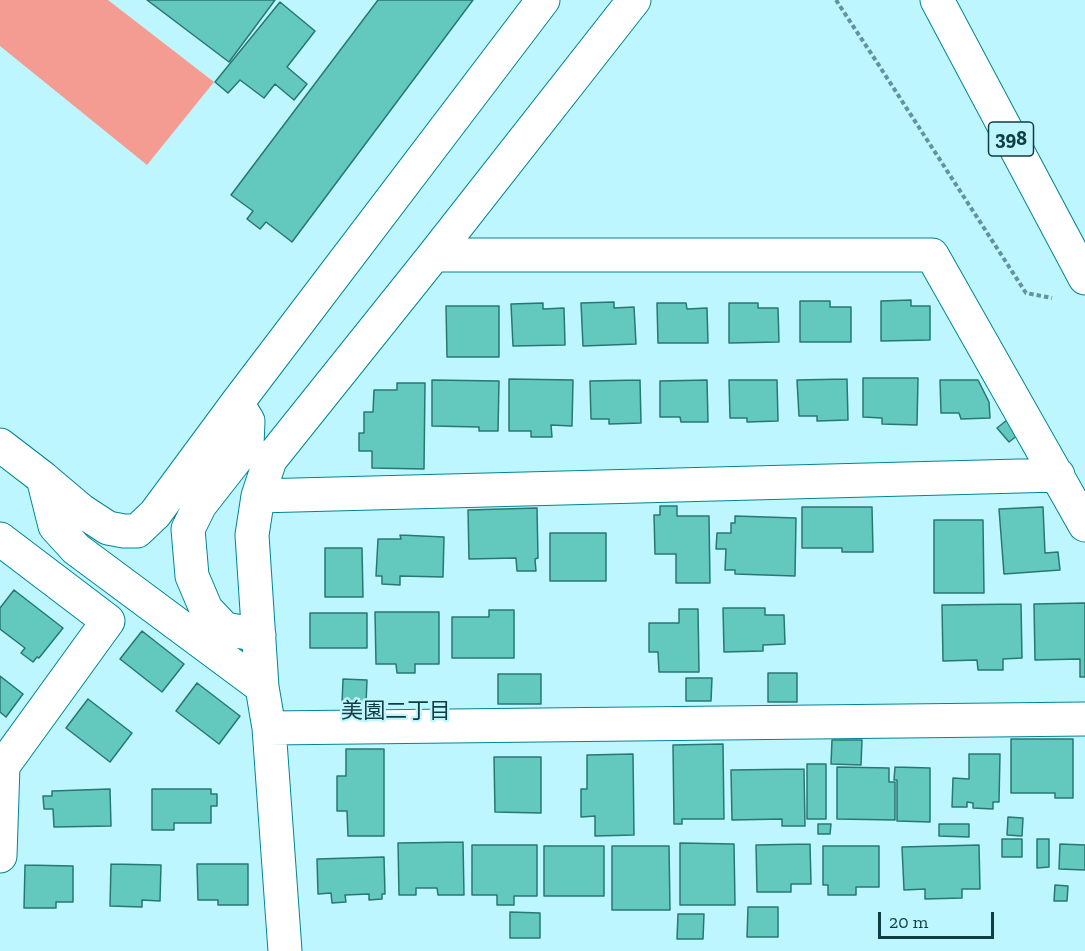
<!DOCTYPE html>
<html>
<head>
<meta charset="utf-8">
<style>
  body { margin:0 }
  #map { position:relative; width:1085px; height:951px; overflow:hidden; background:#bef6ff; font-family:"Zilla Slab",serif }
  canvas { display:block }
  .scale { position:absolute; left:878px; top:912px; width:116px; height:27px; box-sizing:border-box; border:3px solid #103d42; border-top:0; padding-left:8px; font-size:18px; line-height:21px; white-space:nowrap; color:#103d42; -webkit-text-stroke:4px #bef6ff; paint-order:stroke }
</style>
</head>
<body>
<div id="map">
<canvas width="1085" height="951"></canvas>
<div class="scale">20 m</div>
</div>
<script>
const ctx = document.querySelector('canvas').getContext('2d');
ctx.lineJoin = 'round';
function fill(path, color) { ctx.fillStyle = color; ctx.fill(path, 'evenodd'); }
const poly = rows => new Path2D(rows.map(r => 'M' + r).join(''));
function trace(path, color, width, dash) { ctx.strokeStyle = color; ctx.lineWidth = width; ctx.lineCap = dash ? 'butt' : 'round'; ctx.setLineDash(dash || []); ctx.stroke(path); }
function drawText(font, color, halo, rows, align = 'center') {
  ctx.font = font + ' "Zilla Slab","Noto Sans JP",serif'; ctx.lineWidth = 4.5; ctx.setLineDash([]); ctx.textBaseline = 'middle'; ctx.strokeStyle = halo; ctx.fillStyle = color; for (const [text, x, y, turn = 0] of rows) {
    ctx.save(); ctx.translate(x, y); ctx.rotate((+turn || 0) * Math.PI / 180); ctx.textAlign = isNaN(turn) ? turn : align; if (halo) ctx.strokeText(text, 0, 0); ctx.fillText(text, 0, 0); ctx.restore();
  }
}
const green = poly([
  [0,0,108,0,214,82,147,165,0,46]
]);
const building = poly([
  [147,0,275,0,229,62,147,0],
  [378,0,473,0,292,242,266,222,260,229,247,219,253,211,231,195,378,0],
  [280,2,315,31,287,67,307,84,294,100,275,84,264,98,240,80,228,93,215,82,280,2],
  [911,300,911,306,930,306,930,340,881,341,881,301,911,300],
  [800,301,830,301,830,307,851,307,851,342,800,342,800,301],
  [614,302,614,308,634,307,636,344,583,346,581,303,614,302],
  [543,303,543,309,564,308,565,345,513,346,511,304,543,303],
  [657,303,686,303,687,309,707,308,708,343,658,343,657,303],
  [729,303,758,303,758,308,778,308,779,342,729,343,729,303],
  [446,306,499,306,499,357,447,357,446,306],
  [863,378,918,378,917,425,882,424,882,418,863,417,863,378],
  [509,379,573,380,572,426,551,425,552,437,531,437,531,431,509,431,509,379],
  [847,379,848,420,817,421,817,416,799,416,797,380,847,379],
  [432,380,499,381,498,431,479,431,479,427,432,426,432,380],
  [640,380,641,423,609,424,609,419,591,419,590,381,640,380],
  [707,380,708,422,681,422,680,417,660,417,660,381,707,380],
  [729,380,777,380,778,421,747,422,747,418,730,418,729,380],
  [940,380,978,380,989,402,990,418,961,419,959,413,941,413,940,380],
  [397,383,425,383,424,469,372,468,372,451,359,451,359,433,364,433,364,412,373,412,374,390,397,390,397,383],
  [1007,420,1018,435,1009,442,997,428,1007,420],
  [660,506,677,506,677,516,709,516,710,583,676,583,676,554,655,554,654,515,660,515,660,506],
  [802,507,872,507,873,552,842,552,842,548,802,548,802,507],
  [1043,507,1045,553,1058,552,1060,570,1004,574,999,509,1043,507],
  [537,508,538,558,535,559,536,571,517,571,516,558,469,559,468,510,537,508],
  [735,516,796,518,795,576,735,574,735,570,725,570,726,549,716,549,717,533,731,533,731,523,735,523,735,516],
  [934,520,983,520,984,593,934,593,934,520],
  [550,533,606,533,606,581,550,581,550,533],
  [400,535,444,537,443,577,400,576,400,585,382,584,382,576,376,576,378,539,401,539,400,535],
  [325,548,362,548,363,597,325,597,325,548],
  [14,590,63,628,39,658,37,657,33,662,21,653,25,648,0,629,0,608,14,590],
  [1085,603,1085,677,1080,677,1080,659,1035,660,1034,604,1085,603],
  [1021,604,1022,658,1003,659,1003,670,978,670,977,660,943,661,942,605,1021,604],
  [723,608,765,608,765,615,784,615,785,644,763,645,763,651,724,652,723,608],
  [679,609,698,609,699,672,659,672,658,652,649,652,649,623,679,623,679,609],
  [489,610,514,610,514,658,452,658,452,617,489,617,489,610],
  [375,612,439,612,439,664,415,664,415,673,397,673,396,664,376,664,375,612],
  [310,613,367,613,367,648,310,648,310,613],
  [142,631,184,664,162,692,120,659,142,631],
  [768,673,797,673,797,702,768,702,768,673],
  [498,674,541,674,541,704,498,704,498,674],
  [0,676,23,694,6,717,0,712,0,676],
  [686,678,712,678,711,701,686,701,686,678],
  [343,679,367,680,366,704,342,704,343,679],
  [197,683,240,716,219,744,176,711,197,683],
  [88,699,132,733,110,762,66,728,88,699],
  [1011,739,1073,739,1073,798,1055,798,1055,793,1011,793,1011,739],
  [832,740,862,740,861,765,831,764,832,740],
  [723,744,724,819,682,819,682,824,674,824,673,745,723,744],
  [346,749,384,749,384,836,348,836,347,811,337,811,337,776,346,776,346,749],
  [633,754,634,835,595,836,595,816,581,817,581,789,587,789,587,755,633,754],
  [969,754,1000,754,999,802,993,802,993,809,973,808,973,803,967,802,967,807,952,807,953,778,969,779,969,754],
  [494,757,541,757,541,813,495,812,494,757],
  [807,764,826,764,826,819,807,819,807,764],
  [837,767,889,768,889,782,895,782,895,820,837,819,837,767],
  [895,767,930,768,930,822,897,821,897,780,894,780,895,767],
  [804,769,805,826,782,826,782,819,732,820,731,770,804,769],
  [110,789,111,826,54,827,53,809,44,809,43,796,52,796,52,791,110,789],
  [152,789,211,789,211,794,217,794,217,806,211,806,211,823,174,823,174,830,152,830,152,789],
  [1008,817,1023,818,1022,836,1007,835,1008,817],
  [818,824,831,824,830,834,818,834,818,824],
  [939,824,969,824,969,837,939,836,939,824],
  [1002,839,1022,839,1022,857,1002,857,1002,839],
  [1037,839,1049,839,1049,867,1037,868,1037,839],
  [463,842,464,895,438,895,437,888,416,888,416,895,399,895,398,843,463,842],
  [680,843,734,844,735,905,680,905,680,843],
  [810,844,811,884,791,884,791,892,757,892,756,845,810,844],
  [1060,844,1085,845,1085,870,1059,869,1060,844],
  [472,845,537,845,537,896,514,896,514,905,497,905,497,895,472,895,472,845],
  [979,845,980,889,962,889,962,898,925,899,925,889,904,890,902,847,979,845],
  [544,846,604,846,604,896,544,896,544,846],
  [612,846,669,846,670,910,612,910,612,846],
  [823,846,879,846,879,887,856,887,856,895,828,895,828,885,823,885,823,846],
  [384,857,385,894,382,894,382,899,369,900,369,894,345,895,346,902,332,903,331,893,318,894,317,859,384,857],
  [111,864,161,865,160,901,142,900,142,907,110,906,111,864],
  [197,864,248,864,248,905,218,905,218,900,198,900,197,864],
  [25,865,73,866,73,902,56,902,56,908,24,908,25,865],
  [1055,885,1068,886,1067,901,1054,901,1055,885],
  [748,907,778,907,778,937,747,937,748,907],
  [510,912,540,913,540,938,510,938,510,912],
  [678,914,704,914,703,939,677,939,678,914]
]);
const path = poly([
  [836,0,880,67,1026,293,1052,298]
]);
const minor = poly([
  [434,255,932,255,1085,525],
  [237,403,248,421,247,445,200,505,188,529,192,576,206,609,225,629,259,635],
  [0,445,43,478,82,511,108,528,124,531,137,531,155,514,237,403,543,0],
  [43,478,55,526,76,549,262,687],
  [258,496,1058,475],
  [0,539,108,621,3,766,0,856],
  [269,728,1085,719],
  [285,951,269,728,262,687,252,535,258,496,270,460,434,255,634,0]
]);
const highway = poly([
  [937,0,1085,278]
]);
const shields = [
  [1011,139,45]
];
const shieldNames = [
  ["398",1011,139]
];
const neighbourhoodNames = [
  ["美園二丁目",396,712]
];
fill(green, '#f59c92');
fill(building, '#63c9bf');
trace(building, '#287872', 1.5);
trace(minor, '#028593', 35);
trace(highway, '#028593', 35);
trace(path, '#62949b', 4, [4.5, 3]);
trace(minor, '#fff', 33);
trace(highway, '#fff', 33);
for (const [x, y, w] of shields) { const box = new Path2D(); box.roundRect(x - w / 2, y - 17, w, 34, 4.5); ctx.fillStyle = '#bef6ff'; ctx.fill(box); trace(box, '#103d42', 1.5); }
drawText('bold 20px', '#103d42', null, shieldNames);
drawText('22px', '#103d42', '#bef6ff', neighbourhoodNames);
</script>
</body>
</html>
